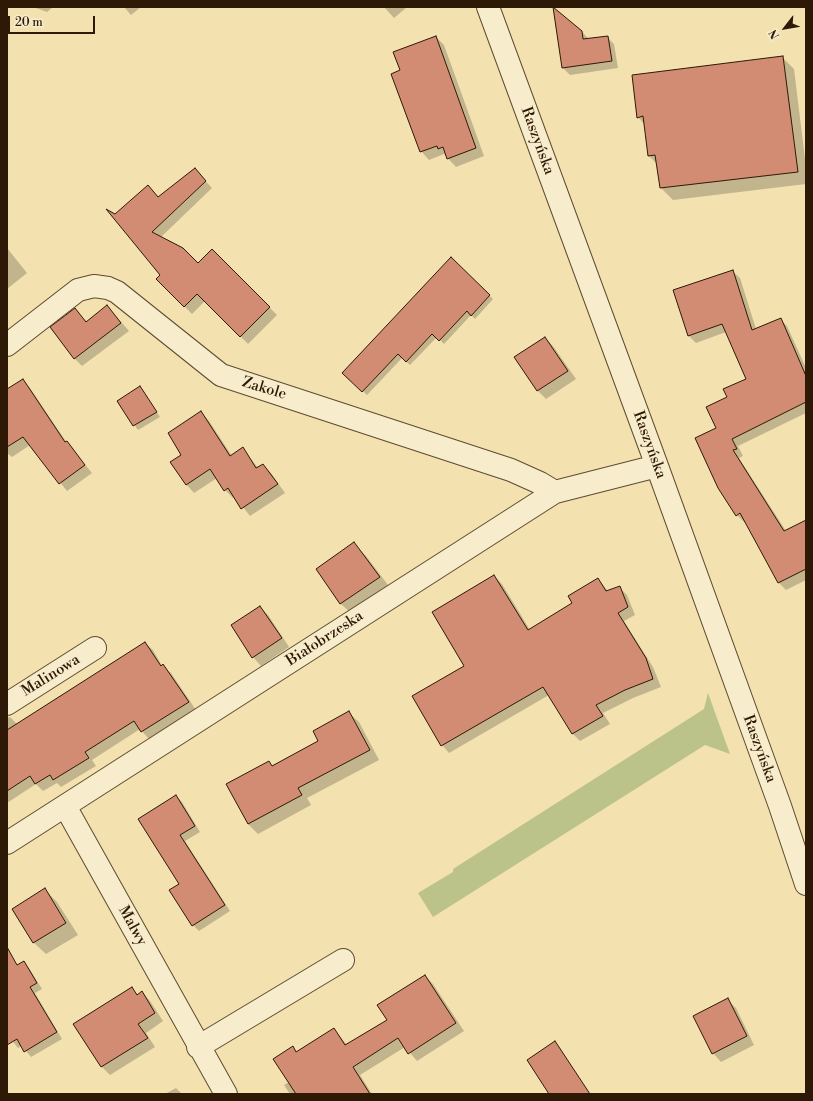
<!DOCTYPE html>
<html>
<head>
<meta charset="utf-8">
<style>
  body { margin:0 }
  #map { position:relative; width:813px; height:1101px; overflow:hidden; background:#f3e1af; font-family:"Libre Bodoni",serif }
  canvas { display:block }
  .frame { position:absolute; inset:0; border:8px solid #2d1906; pointer-events:none }
  .north { position:absolute; left:765px; top:8px; width:40px; height:40px; -webkit-text-stroke:3px #f7eccb; paint-order:stroke; rotate:239deg; font-size:11px; font-weight:700; line-height:16px; text-align:center; color:#2d1906 }
  .north::after { content:''; display:block; margin:auto; width:14px; height:18px; background:#2d1906; clip-path:polygon(50% 0,100% 100%,50% 72%,0 100%) }
  .scale { position:absolute; left:8px; top:16px; width:87px; height:18px; box-sizing:border-box; border:2px solid #2d1906; border-top:0; padding-left:5px; font-size:12px; line-height:14px; white-space:nowrap; color:#2d1906; -webkit-text-stroke:3px #f7eccb; paint-order:stroke }
</style>
</head>
<body>
<div id="map">
<canvas width="813" height="1101"></canvas>
<div class="frame"></div>
<div class="north">N</div>
<div class="scale">20 m</div>
</div>
<script>
const ctx = document.querySelector('canvas').getContext('2d');
ctx.lineJoin = 'round';
function fill(path, color) { ctx.fillStyle = color; ctx.fill(path, 'evenodd'); }
const poly = rows => new Path2D(rows.map(r => 'M' + r).join(''));
function trace(path, color, width, dash) { ctx.strokeStyle = color; ctx.lineWidth = width; ctx.lineCap = dash ? 'butt' : 'round'; ctx.setLineDash(dash || []); ctx.stroke(path); }
function drawText(font, color, halo, rows, align = 'center') {
  ctx.font = font + ' "Libre Bodoni",serif'; ctx.lineWidth = 3.5; ctx.setLineDash([]); ctx.textBaseline = 'middle'; ctx.strokeStyle = halo; ctx.fillStyle = color; for (const [text, x, y, turn = 0] of rows) {
    ctx.save(); ctx.translate(x, y); ctx.rotate((+turn || 0) * Math.PI / 180); ctx.textAlign = isNaN(turn) ? turn : align; if (halo) ctx.strokeText(text, 0, 0); ctx.fillText(text, 0, 0); ctx.restore();
  }
}
const green = poly([
  [708,693,730,754,705,745,433,917,418,893,453,872,453,869,704,709]
]);
const shadow = poly([
  [33,7,53,7,47,12],
  [124,7,141,7,131,15],
  [384,7,407,7,394,18],
  [582,32,589,39,607,37,614,44,618,68,570,75,563,68],
  [436,37,444,45,484,156,456,167,444,154,429,160,421,151,402,70],
  [782,57,794,69,806,167,806,184,673,200,661,188,657,164,649,156,645,125,638,117],
  [195,170,212,188,160,238,198,264,212,250,277,315,248,344,205,301,192,314,157,279,161,275,115,215,159,198],
  [7,248,27,273,7,289],
  [451,259,493,299,475,319,471,315,444,344,437,337,410,365,402,358,367,395,343,373],
  [732,271,740,278,756,329,780,319,787,326,806,368,806,413,738,446,743,456,739,458,786,531,806,528,806,580,786,590,779,583,746,521,744,522,737,515,718,429,728,397,747,379,726,332,696,343,689,336],
  [107,306,129,331,82,366,74,358,75,310,87,322],
  [545,338,553,346,576,379,546,399,538,391,516,358],
  [23,380,30,388,67,443,92,473,67,491,30,445,12,457,7,453,7,391],
  [143,391,160,417,138,430,118,401],
  [201,412,209,421,232,456,243,449,258,468,263,465,271,473,285,493,250,516,235,497,233,498,225,490,217,478,194,493,186,484,183,455],
  [354,544,366,556,391,589,353,615,341,604],
  [494,576,502,584,530,630,574,603,598,579,608,591,619,587,627,595,635,615,624,621,653,667,661,687,633,698,603,713,610,724,580,741,573,734,549,695,449,753,442,745],
  [260,607,268,615,289,647,261,666,253,657,232,625],
  [145,643,153,650,162,666,171,673,196,710,149,739,140,729,92,760,96,766,61,787,57,783,43,791,36,784,7,803,7,718,10,717,18,725],
  [349,713,359,722,379,760,307,798,311,805,258,834,248,824,227,784,269,762,273,766,319,741],
  [176,796,182,802,200,832,185,841,230,911,199,931,193,925,180,884],
  [45,890,57,902,78,935,46,954,34,943,13,909],
  [23,962,29,968,42,989,35,993,62,1039,31,1057,22,1046,18,1048,7,1034,7,972],
  [425,976,433,984,464,1031,417,1061,405,1047,360,1075,372,1094,290,1094,284,1085,289,1082,293,1048,298,1052,334,1029,347,1045,388,1021],
  [132,988,138,995,142,992,150,1001,163,1021,146,1033,155,1047,110,1075,102,1067,75,1024],
  [727,1000,736,1008,754,1045,721,1062,713,1053],
  [176,1088,182,1094,165,1094]
]);
const building = poly([
  [553,7,582,31,583,39,608,36,612,61,562,68,553,7],
  [436,36,476,148,447,159,443,147,438,149,437,146,420,152,391,74,400,70,393,52,436,36],
  [783,56,798,172,660,188,655,155,648,156,643,116,637,118,632,75,783,56],
  [195,168,206,181,152,232,183,248,198,263,212,249,270,307,240,337,197,294,184,307,156,279,160,275,106,209,115,214,148,185,158,197,195,168],
  [451,257,490,295,471,316,467,311,439,341,432,334,406,362,398,354,362,392,342,373,451,257],
  [733,270,752,330,781,318,806,376,806,402,732,439,737,449,733,450,784,531,806,520,806,569,778,583,740,513,736,516,718,488,695,438,716,428,706,407,727,397,723,389,746,379,722,324,688,336,673,290,733,270],
  [107,305,121,323,74,359,50,327,75,308,86,322,107,305],
  [545,337,568,371,537,391,514,357,545,337],
  [23,379,65,442,67,441,85,465,59,484,23,437,7,447,7,389,23,379],
  [140,386,157,412,133,426,117,401,140,386],
  [201,411,230,456,243,447,256,468,263,464,278,484,241,509,228,488,224,491,210,469,186,485,170,462,181,455,168,433,201,411],
  [354,542,380,577,340,604,316,569,354,542],
  [494,575,528,630,572,603,568,596,598,578,606,591,620,586,628,607,618,613,646,658,653,679,625,690,596,705,603,716,572,734,543,687,441,746,412,696,464,666,432,612,494,575],
  [260,606,282,638,252,658,231,625,260,606],
  [145,642,161,666,163,664,189,702,141,732,134,721,85,752,89,758,53,780,50,775,35,784,30,776,7,791,7,730,145,642],
  [349,711,370,750,298,788,302,795,248,824,226,784,269,761,272,766,318,741,313,731,349,711],
  [176,795,195,826,180,835,225,905,192,926,169,890,179,884,138,819,176,795],
  [45,888,66,923,33,943,12,909,45,888],
  [7,947,17,965,24,961,37,983,30,987,57,1032,24,1052,17,1039,7,1045,7,947],
  [425,975,456,1023,408,1054,398,1038,353,1067,370,1094,296,1094,273,1059,293,1046,296,1052,334,1028,345,1045,387,1020,377,1005,425,975],
  [132,987,137,995,142,991,155,1013,138,1024,148,1038,101,1067,73,1024,132,987],
  [728,998,747,1036,712,1054,693,1016,728,998],
  [555,1041,590,1094,549,1094,527,1060,555,1041]
]);
const minor = poly([
  [488,7,657,466,780,806,806,884],
  [7,345,78,290,94,286,108,288,117,292,221,375,511,470,540,483,555,492],
  [7,704,95,648],
  [65,806,226,1094],
  [7,843,555,492,657,466],
  [198,1047,343,960]
]);
const streetNames = [
  ["Raszyńska",537,141,70],
  ["Zakole",264,389,17],
  ["Raszyńska",649,445,70],
  ["Białobrzeska",325,639,-33],
  ["Malinowa",51,676,-32],
  ["Raszyńska",759,749,70],
  ["Malwy",132,926,61]
];
fill(green, '#bbc38a');
fill(shadow, '#0003');
fill(building, '#d18c73');
trace(building, '#2d1906', 1);
trace(minor, '#5e4b30', 24);
trace(minor, '#f7eccb', 22);
drawText('15px', '#2d1906', '#f7eccb', streetNames);
</script>
</body>
</html>
